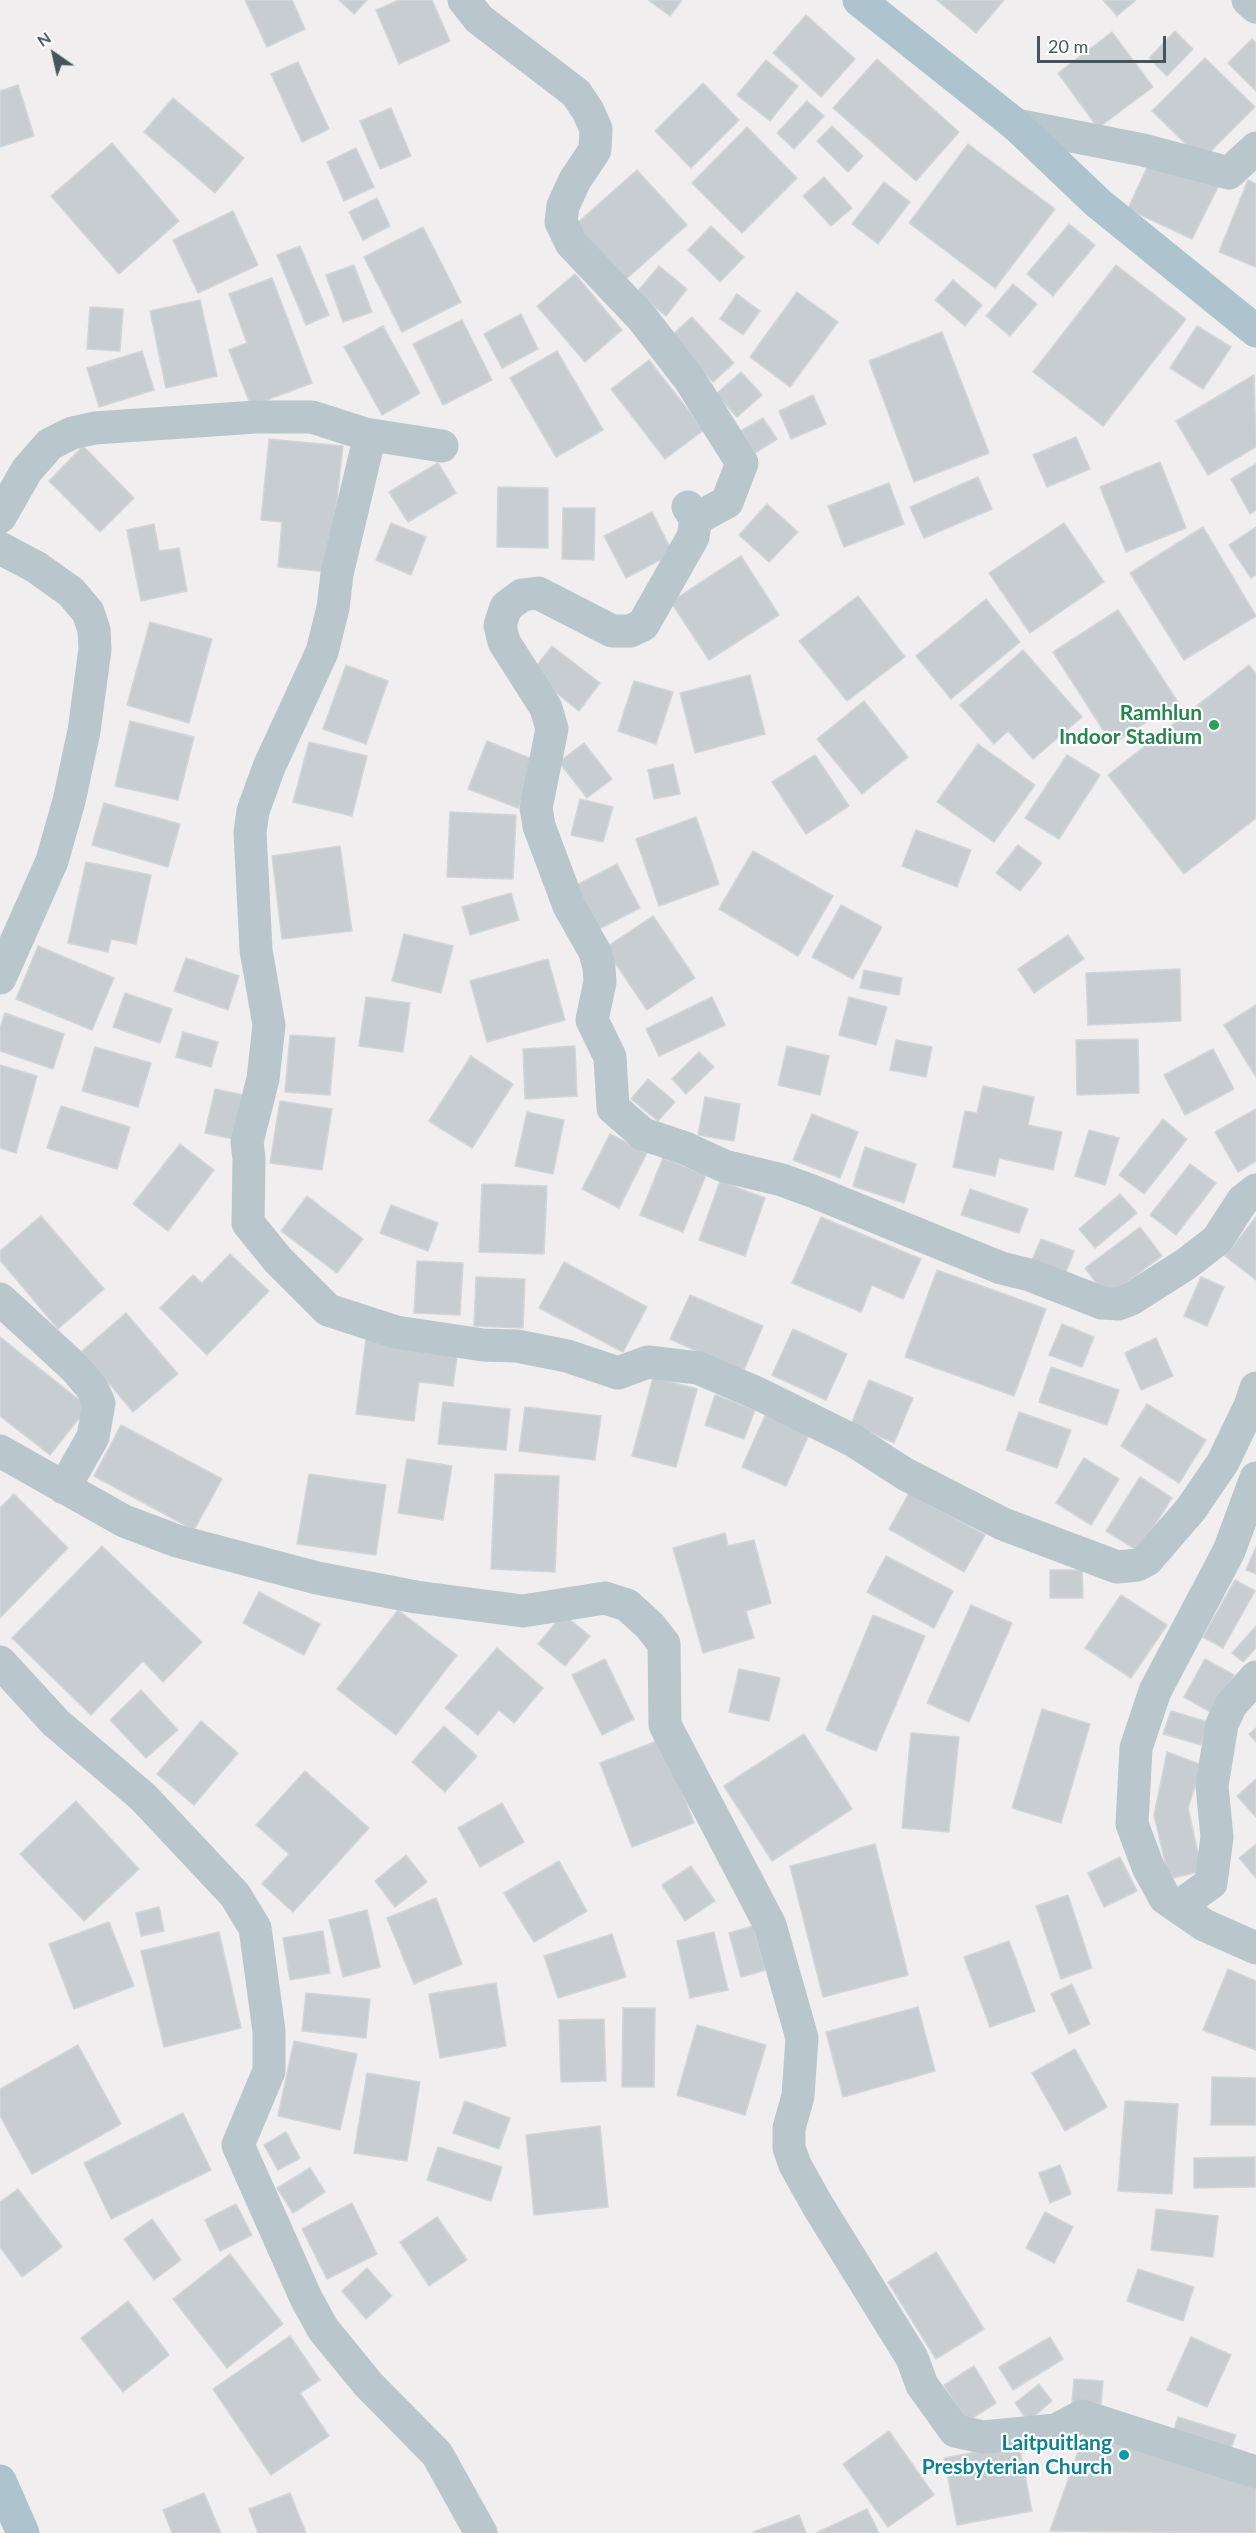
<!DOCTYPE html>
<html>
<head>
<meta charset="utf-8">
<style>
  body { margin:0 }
  #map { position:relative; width:1256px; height:2533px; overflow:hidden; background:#f1eeef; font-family:Lato,sans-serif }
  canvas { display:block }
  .north { position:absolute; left:24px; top:24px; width:60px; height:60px; -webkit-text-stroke:4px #fff; paint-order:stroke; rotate:326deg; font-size:16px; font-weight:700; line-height:24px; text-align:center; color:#46555c }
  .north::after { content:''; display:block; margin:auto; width:21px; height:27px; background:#46555c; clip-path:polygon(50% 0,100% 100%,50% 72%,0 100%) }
  .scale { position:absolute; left:1037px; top:36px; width:129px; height:27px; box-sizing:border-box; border:3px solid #46555c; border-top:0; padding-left:8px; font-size:18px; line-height:21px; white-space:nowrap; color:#46555c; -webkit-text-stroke:4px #fff; paint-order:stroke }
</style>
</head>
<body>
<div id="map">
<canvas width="1256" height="2533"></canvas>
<div class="north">N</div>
<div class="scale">20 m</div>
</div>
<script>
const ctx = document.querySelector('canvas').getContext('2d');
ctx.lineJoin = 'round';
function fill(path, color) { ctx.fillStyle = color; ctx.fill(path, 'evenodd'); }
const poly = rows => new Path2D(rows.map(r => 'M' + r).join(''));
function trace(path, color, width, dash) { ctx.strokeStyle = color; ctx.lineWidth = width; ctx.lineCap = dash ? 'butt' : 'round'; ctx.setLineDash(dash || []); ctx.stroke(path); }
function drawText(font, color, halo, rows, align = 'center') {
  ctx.font = font + ' Lato,sans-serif'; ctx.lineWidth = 4.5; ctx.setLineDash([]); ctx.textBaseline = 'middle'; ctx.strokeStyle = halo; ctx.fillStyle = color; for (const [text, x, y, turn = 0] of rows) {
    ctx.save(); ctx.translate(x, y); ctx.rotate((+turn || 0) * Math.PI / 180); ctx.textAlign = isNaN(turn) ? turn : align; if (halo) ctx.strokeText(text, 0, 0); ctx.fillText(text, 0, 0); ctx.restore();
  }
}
const building = poly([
  [245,0,292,0,305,29,267,47,245,0],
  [339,0,367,0,354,14,339,0],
  [399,0,432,0,450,41,399,64,376,10,399,0],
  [648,0,682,0,670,16,648,0],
  [937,0,1004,0,976,33,937,0],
  [1103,0,1136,0,1117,16,1103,0],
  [806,15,855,59,821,97,773,53,806,15],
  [1175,31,1193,49,1167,76,1149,58,1175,31],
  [1112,32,1153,87,1098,128,1058,73,1112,32],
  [1252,39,1256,43,1256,91,1228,63,1252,39],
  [1205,58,1255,107,1202,160,1152,111,1205,58],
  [877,59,959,132,916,181,833,108,877,59],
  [766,60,798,86,770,121,737,95,766,60],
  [298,62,329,129,302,142,271,74,298,62],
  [703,83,739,120,691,168,655,131,703,83],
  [18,85,34,136,0,147,0,91,18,85],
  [173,98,244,158,215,193,144,132,173,98],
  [807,101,824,116,794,149,777,133,807,101],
  [391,108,411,156,380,169,360,121,391,108],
  [832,126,863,156,848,172,817,141,832,126],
  [747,127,797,178,742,233,692,183,747,127],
  [112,143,179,221,119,274,51,196,112,143],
  [968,144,1055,209,995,288,909,223,968,144],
  [356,148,374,187,344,201,327,162,356,148],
  [1153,154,1219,185,1192,239,1128,209,1153,154],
  [637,170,687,225,624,281,575,225,637,170],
  [824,177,852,208,831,226,803,196,824,177],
  [1248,180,1256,184,1256,267,1219,252,1248,180],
  [884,182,910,202,878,244,852,224,884,182],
  [377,198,390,226,363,240,349,212,377,198],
  [233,211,258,265,198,293,173,240,233,211],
  [1069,224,1095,245,1053,296,1027,274,1069,224],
  [711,226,744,257,720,282,688,250,711,226],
  [423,227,461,302,402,332,364,257,423,227],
  [300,246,329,315,306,325,277,255,300,246],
  [354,265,372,312,343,322,326,275,354,265],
  [1116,265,1186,319,1103,426,1033,372,1116,265],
  [659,266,687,289,666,316,637,292,659,266],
  [575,274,622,330,585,362,537,306,575,274],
  [272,278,312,383,251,406,229,350,247,343,229,294,272,278],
  [953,280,982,305,965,326,935,300,953,280],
  [1013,284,1037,304,1010,336,986,316,1013,284],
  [797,292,838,322,790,387,750,357,797,292],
  [737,294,760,311,743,335,720,319,737,294],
  [200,300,217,376,166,388,150,311,200,300],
  [90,307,123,309,120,351,87,349,90,307],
  [521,314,538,349,502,368,484,334,521,314],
  [692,317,734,363,713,382,671,336,692,317],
  [462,320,492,380,443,405,413,344,462,320],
  [383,326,420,393,382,415,344,347,383,326],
  [1197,326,1231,347,1203,389,1170,368,1197,326],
  [942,332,989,453,914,482,869,361,942,332],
  [142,351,154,390,99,407,87,368,142,351],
  [557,351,603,430,556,457,510,378,557,351],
  [649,360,704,430,665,459,611,389,649,360],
  [741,372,762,395,737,417,716,394,741,372],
  [1254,375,1256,447,1208,475,1176,421,1254,375],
  [813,395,826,424,791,439,779,411,813,395],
  [763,418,777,439,755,453,741,431,763,418],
  [1076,437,1090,469,1047,487,1033,455,1076,437],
  [269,439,343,446,329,572,278,567,282,522,261,520,269,439],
  [83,446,134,498,100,532,49,481,83,446],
  [1160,462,1186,528,1126,552,1100,487,1160,462],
  [438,463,456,493,408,522,389,492,438,463],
  [1256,464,1256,510,1250,514,1231,479,1256,464],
  [978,477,992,509,924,538,910,507,978,477],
  [889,483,904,524,844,547,828,506,889,483],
  [498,487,548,488,548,548,497,547,498,487],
  [767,504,798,532,769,562,739,535,767,504],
  [563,508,595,508,594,560,562,559,563,508],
  [652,512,673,553,626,578,604,536,652,512],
  [391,523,426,537,411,575,376,560,391,523],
  [1064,523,1104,582,1030,633,989,573,1064,523],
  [154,524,159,551,179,548,187,591,141,601,127,530,154,524],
  [1203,527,1256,616,1184,660,1130,573,1203,527],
  [1256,527,1256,575,1251,578,1229,545,1256,527],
  [741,556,779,615,709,660,671,602,741,556],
  [858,596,905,657,847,701,799,641,858,596],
  [986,599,1020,642,951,699,916,656,986,599],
  [1118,610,1178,702,1112,744,1053,652,1118,610],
  [150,622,212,639,189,723,127,705,150,622],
  [552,646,600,683,579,711,531,673,552,646],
  [1023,650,1082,717,1033,759,1008,731,994,744,960,705,1023,650],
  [346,665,388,681,366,744,323,729,346,665],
  [1249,665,1256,674,1256,818,1184,874,1108,775,1249,665],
  [750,675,765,734,695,753,680,693,750,675],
  [634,681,673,692,656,744,618,731,634,681],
  [864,701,908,757,862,794,817,739,864,701],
  [130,721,194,737,178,800,115,786,130,721],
  [487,741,537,761,518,808,468,789,487,741],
  [309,742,367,756,352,816,293,802,309,742],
  [584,743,612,779,587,798,559,762,584,743],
  [978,744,1035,785,994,842,937,802,978,744],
  [815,755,849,806,806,834,772,782,815,755],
  [1067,755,1100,775,1059,839,1025,818,1067,755],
  [673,764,680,794,654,799,648,770,673,764],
  [580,799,613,807,603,842,571,835,580,799],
  [104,803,180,824,168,867,92,845,104,803],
  [450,812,516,815,513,879,447,877,450,812],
  [696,817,719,884,659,906,636,839,696,817],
  [916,830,971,850,957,887,902,866,916,830],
  [1018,845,1042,863,1020,891,996,873,1018,845],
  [340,846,352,931,282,939,272,856,340,846],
  [753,851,833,896,798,956,719,909,753,851],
  [86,862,151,875,136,944,111,939,108,952,68,943,86,862],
  [617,864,640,908,593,932,571,888,617,864],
  [511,893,519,920,470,935,462,907,511,893],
  [841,905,882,927,853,979,812,957,841,905],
  [653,916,695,978,647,1010,605,948,653,916],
  [404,934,453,946,441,993,392,981,404,934],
  [1068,935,1084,959,1034,993,1018,969,1068,935],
  [38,946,114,978,92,1030,16,999,38,946],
  [186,958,239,976,228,1010,174,991,186,958],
  [548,959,565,1020,487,1042,470,981,548,959],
  [1180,969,1181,1021,1088,1025,1086,973,1180,969],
  [864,970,902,978,899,995,860,988,864,970],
  [125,993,172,1009,160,1043,113,1027,125,993],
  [366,997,410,1003,403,1052,359,1046,366,997],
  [712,997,725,1025,659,1056,646,1029,712,997],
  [849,997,887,1007,876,1045,839,1035,849,997],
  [1256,1005,1256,1077,1224,1025,1256,1005],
  [5,1013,64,1034,53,1069,0,1051,0,1028,5,1013],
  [183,1032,218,1042,211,1067,176,1057,183,1032],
  [290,1035,335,1038,330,1095,285,1092,290,1035],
  [1138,1039,1139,1093,1077,1095,1076,1040,1138,1039],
  [896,1040,932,1047,926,1077,890,1070,896,1040],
  [575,1046,577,1096,525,1099,523,1049,575,1046],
  [787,1046,829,1056,820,1095,778,1085,787,1046],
  [95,1047,151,1063,138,1107,82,1091,95,1047],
  [1213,1049,1234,1089,1185,1115,1164,1075,1213,1049],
  [699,1052,714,1067,686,1094,672,1079,699,1052],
  [471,1056,513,1084,472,1148,429,1121,471,1056],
  [0,1065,37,1076,16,1153,0,1148,0,1065],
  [648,1079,675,1102,658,1121,631,1099,648,1079],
  [983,1086,1034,1097,1028,1125,1062,1132,1053,1170,999,1158,995,1176,953,1167,965,1111,977,1113,983,1086],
  [215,1089,248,1096,238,1140,205,1133,215,1089],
  [705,1097,740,1104,734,1141,698,1135,705,1097],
  [280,1101,332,1109,322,1170,270,1163,280,1101],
  [61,1106,130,1127,117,1169,47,1148,61,1106],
  [1256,1109,1256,1161,1238,1172,1215,1132,1256,1109],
  [527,1112,564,1120,553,1174,515,1166,527,1112],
  [812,1114,858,1132,840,1178,793,1160,812,1114],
  [1163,1119,1187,1139,1144,1194,1119,1175,1163,1119],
  [1089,1130,1119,1138,1105,1185,1075,1176,1089,1130],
  [610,1134,647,1153,619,1208,582,1189,610,1134],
  [180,1144,214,1170,168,1231,133,1204,180,1144],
  [865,1147,916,1164,904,1203,853,1186,865,1147],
  [663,1158,706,1175,683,1232,640,1215,663,1158],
  [1190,1164,1216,1183,1176,1235,1150,1215,1190,1164],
  [720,1181,765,1198,745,1256,699,1240,720,1181],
  [482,1184,547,1186,544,1254,479,1252,482,1184],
  [970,1189,1028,1209,1019,1233,961,1215,970,1189],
  [1120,1194,1137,1213,1095,1248,1079,1229,1120,1194],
  [307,1196,363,1239,337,1273,281,1231,307,1196],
  [391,1205,438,1223,428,1251,380,1233,391,1205],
  [41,1216,104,1289,58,1329,0,1260,0,1251,41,1216],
  [821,1217,921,1259,903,1299,872,1285,861,1312,792,1283,821,1217],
  [1256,1217,1256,1280,1225,1256,1256,1217],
  [1140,1227,1162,1256,1107,1297,1085,1268,1140,1227],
  [1041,1239,1074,1251,1066,1272,1032,1260,1041,1239],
  [230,1254,269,1291,207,1355,160,1308,193,1275,202,1283,230,1254],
  [417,1261,463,1263,460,1315,414,1313,417,1261],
  [564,1262,647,1307,623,1352,539,1308,564,1262],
  [937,1270,1046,1309,1014,1396,905,1357,937,1270],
  [476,1277,525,1279,523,1328,474,1326,476,1277],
  [1201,1277,1224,1287,1207,1326,1184,1316,1201,1277],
  [690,1295,763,1326,743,1372,670,1339,690,1295],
  [126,1313,178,1374,133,1412,82,1351,126,1313],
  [1062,1324,1094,1337,1082,1367,1049,1355,1062,1324],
  [793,1329,847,1354,826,1400,772,1375,793,1329],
  [0,1337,88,1407,50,1455,0,1416,0,1337],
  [1156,1338,1173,1376,1141,1390,1125,1353,1156,1338],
  [366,1339,458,1350,453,1386,419,1382,414,1421,356,1414,366,1339],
  [1051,1367,1119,1390,1107,1425,1039,1402,1051,1367],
  [653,1377,697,1389,676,1467,632,1456,653,1377],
  [869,1380,913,1398,894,1443,851,1424,869,1380],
  [715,1395,755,1410,744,1439,705,1425,715,1395],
  [443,1402,510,1409,506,1450,438,1444,443,1402],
  [1147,1404,1206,1440,1179,1483,1121,1446,1147,1404],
  [525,1407,601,1416,595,1460,519,1451,525,1407],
  [768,1409,812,1428,786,1486,742,1467,768,1409],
  [1019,1412,1071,1430,1057,1468,1006,1450,1019,1412],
  [121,1425,222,1479,194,1530,94,1476,121,1425],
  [1084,1458,1119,1479,1091,1525,1056,1503,1084,1458],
  [407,1459,452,1466,443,1520,398,1513,407,1459],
  [309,1474,386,1485,376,1555,297,1544,309,1474],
  [495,1474,559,1476,555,1572,491,1569,495,1474],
  [1140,1477,1172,1498,1138,1551,1106,1531,1140,1477],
  [909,1493,985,1535,964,1572,889,1529,909,1493],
  [14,1494,68,1548,0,1618,0,1508,14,1494],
  [725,1533,728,1546,754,1540,771,1603,746,1611,754,1638,703,1653,673,1548,725,1533],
  [102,1546,202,1642,163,1682,143,1661,91,1715,12,1638,102,1546],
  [1256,1547,1256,1574,1246,1570,1256,1547],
  [886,1556,953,1591,934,1628,867,1592,886,1556],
  [1050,1570,1082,1570,1083,1598,1050,1598,1050,1570],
  [1235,1580,1255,1591,1223,1648,1203,1637,1235,1580],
  [259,1592,320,1624,304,1655,243,1623,259,1592],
  [1121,1595,1167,1625,1131,1678,1085,1648,1121,1595],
  [971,1605,1012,1623,969,1722,927,1703,971,1605],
  [398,1610,457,1655,396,1735,337,1689,398,1610],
  [563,1614,590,1636,565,1666,538,1644,563,1614],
  [873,1615,925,1636,876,1751,826,1730,873,1615],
  [1256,1626,1256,1648,1243,1662,1232,1653,1256,1626],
  [497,1648,543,1688,514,1723,499,1710,478,1735,445,1708,497,1648],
  [605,1659,634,1719,602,1735,572,1675,605,1659],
  [1205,1659,1234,1675,1212,1713,1184,1697,1205,1659],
  [739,1669,780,1678,769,1721,729,1712,739,1669],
  [141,1690,178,1730,146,1758,110,1720,141,1690],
  [1042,1709,1090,1724,1061,1823,1012,1808,1042,1709],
  [1171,1711,1208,1722,1201,1745,1163,1734,1171,1711],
  [201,1721,238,1753,194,1805,157,1774,201,1721],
  [444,1726,477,1756,445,1792,412,1762,444,1726],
  [1256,1728,1256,1742,1249,1734,1256,1728],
  [911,1733,959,1737,949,1832,902,1828,911,1733],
  [804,1734,852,1809,772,1861,724,1786,804,1734],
  [662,1739,694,1823,632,1847,600,1763,662,1739],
  [1167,1752,1202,1765,1188,1808,1202,1871,1169,1879,1154,1815,1167,1752],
  [305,1771,369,1828,293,1912,262,1884,289,1854,256,1825,305,1771],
  [1256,1779,1256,1817,1237,1796,1256,1779],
  [76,1801,139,1869,84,1921,20,1854,76,1801],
  [502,1803,524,1842,480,1867,458,1828,502,1803],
  [875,1844,908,1975,823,1997,790,1866,875,1844],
  [1256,1844,1256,1878,1239,1858,1256,1844],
  [406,1855,427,1882,395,1907,375,1881,406,1855],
  [1120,1857,1137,1891,1104,1907,1088,1873,1120,1857],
  [559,1861,587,1911,534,1942,504,1893,559,1861],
  [691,1866,715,1901,685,1921,662,1885,691,1866],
  [1068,1895,1092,1968,1061,1979,1036,1906,1068,1895],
  [436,1898,462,1964,414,1984,387,1918,436,1898],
  [159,1907,164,1931,141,1936,136,1913,159,1907],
  [367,1910,380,1967,343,1977,329,1920,367,1910],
  [109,1922,134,1986,74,2009,49,1944,109,1922],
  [753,1926,766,1970,741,1977,729,1933,753,1926],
  [323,1931,330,1973,290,1980,283,1938,323,1931],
  [219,1932,241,2028,164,2047,141,1951,219,1932],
  [714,1932,728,1990,690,1998,677,1941,714,1932],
  [612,1934,626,1977,558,1998,544,1956,612,1934],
  [1009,1941,1035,2011,990,2027,964,1957,1009,1941],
  [1228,1969,1256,1981,1256,2050,1203,2030,1228,1969],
  [496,1983,506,2046,440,2058,429,1994,496,1983],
  [1072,1984,1090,2024,1069,2034,1051,1994,1072,1984],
  [306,1993,370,1999,366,2038,302,2031,306,1993],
  [918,2007,935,2071,843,2097,826,2032,918,2007],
  [623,2008,655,2008,654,2087,622,2087,623,2008],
  [604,2019,606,2081,561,2082,559,2020,604,2019],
  [697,2025,766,2045,745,2115,677,2095,697,2025],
  [294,2041,357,2054,340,2130,278,2116,294,2041],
  [78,2045,121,2124,32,2174,0,2116,0,2089,78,2045],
  [1075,2049,1107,2107,1065,2131,1032,2073,1075,2049],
  [367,2073,420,2082,407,2161,354,2153,367,2073],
  [1212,2077,1256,2078,1256,2125,1211,2125,1212,2077],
  [465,2101,510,2118,499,2149,453,2133,465,2101],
  [1125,2101,1178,2104,1172,2194,1118,2191,1125,2101],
  [183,2113,211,2170,111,2219,84,2163,183,2113],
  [600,2126,608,2207,534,2215,526,2135,600,2126],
  [286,2132,300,2158,278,2170,264,2145,286,2132],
  [438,2147,502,2167,491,2201,427,2180,438,2147],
  [1255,2157,1255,2187,1194,2188,1194,2158,1255,2157],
  [1060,2165,1071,2194,1050,2203,1039,2173,1060,2165],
  [310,2168,325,2192,293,2213,277,2188,310,2168],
  [18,2189,62,2247,22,2277,0,2247,0,2202,18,2189],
  [352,2203,377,2254,327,2279,302,2229,352,2203],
  [236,2204,252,2235,220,2251,205,2220,236,2204],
  [1156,2209,1218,2216,1213,2257,1151,2250,1156,2209],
  [1045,2212,1073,2227,1054,2263,1026,2248,1045,2212],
  [437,2217,467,2260,429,2286,400,2242,437,2217],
  [152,2219,181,2260,154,2280,124,2239,152,2219],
  [936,2252,984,2329,936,2359,888,2282,936,2252],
  [230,2254,283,2324,227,2368,173,2299,230,2254],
  [367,2268,392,2296,366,2319,342,2291,367,2268],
  [1138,2269,1194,2287,1183,2321,1127,2301,1138,2269],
  [128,2301,169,2355,123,2392,81,2338,128,2301],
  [290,2336,320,2380,300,2393,329,2436,271,2475,213,2389,290,2336],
  [1050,2337,1063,2359,1013,2390,999,2367,1050,2337],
  [1191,2337,1231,2355,1207,2407,1167,2390,1191,2337],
  [974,2366,996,2403,966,2422,944,2385,974,2366],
  [1074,2379,1103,2381,1101,2404,1072,2402,1074,2379],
  [1039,2384,1052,2401,1028,2421,1015,2403,1039,2384],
  [1178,2417,1236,2435,1230,2451,1173,2433,1178,2417],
  [1087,2426,1256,2484,1256,2533,1050,2531,1087,2426],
  [889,2431,934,2495,888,2527,843,2464,889,2431],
  [1019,2444,1032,2511,957,2525,944,2458,1019,2444],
  [204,2493,221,2533,172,2533,163,2510,204,2493],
  [290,2493,306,2533,258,2533,249,2509,290,2493],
  [867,2509,879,2533,816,2533,867,2509],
  [799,2515,806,2533,754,2533,753,2532,799,2515]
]);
const street = poly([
  [464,0,479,19,576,93,588,111,596,129,595,150,575,180,563,206,561,222,571,243,642,318,690,380,742,463,727,502,696,519],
  [1248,0,1256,7],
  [1016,125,1143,150,1229,173,1256,148],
  [370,435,337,574,333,608,322,652,269,767,253,811,250,832,256,950,269,1025,263,1079,247,1142,249,1159,248,1223,278,1260,328,1310,396,1332,483,1345,517,1346,567,1356,618,1373,648,1362,698,1368,757,1393,854,1441,905,1474,1003,1524,1117,1567,1137,1565,1147,1560,1191,1509,1223,1462,1250,1406,1256,1388],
  [688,507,696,519,693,537,643,625,630,631,612,631,538,593,522,595,506,607,500,625,504,642,546,708,552,729,536,808,539,826,569,906,595,952,599,967,600,982,592,1020,610,1057,613,1108,643,1134,685,1148,724,1166,782,1180,812,1191,1001,1268,1030,1275,1102,1303,1118,1304,1131,1299,1186,1264,1217,1240,1243,1200,1256,1190],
  [0,517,27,470,50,444,72,433,95,428,256,417,312,417,365,434,442,446],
  [0,548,36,567,71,592,88,612,94,630,95,649,84,731,69,801,52,861,0,978],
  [0,1299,75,1368,92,1388,99,1403,93,1437,64,1488],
  [0,1451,124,1521,177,1541,317,1578,416,1597,523,1611,605,1598,627,1605,650,1626,664,1644,665,1725,770,1925,802,2038,798,2096,789,2128,789,2148,795,2165,818,2206,912,2358,922,2385,955,2431,983,2437,1056,2430,1082,2416,1256,2472],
  [1256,1478,1229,1551,1155,1691,1136,1748,1132,1824,1148,1867,1165,1898,1204,1925,1256,1948],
  [0,1662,56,1723,143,1797,235,1895,255,1928,269,2031,269,2071,238,2145,306,2298,323,2329,368,2384,437,2454,481,2533],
  [1178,1907,1211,1883,1217,1837,1212,1786,1222,1724,1231,1705,1256,1677]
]);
const primary = poly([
  [859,0,1016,125,1098,203,1256,331],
  [0,2481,23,2533]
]);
const markers = [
  [1214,725,6,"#2e9e5b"],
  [1124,2455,6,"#0f9aa8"]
];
const leisureNames = [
  ["Ramhlun",1202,713],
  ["Indoor Stadium",1202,737]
];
const cultureNames = [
  ["Laitpuitlang",1112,2443],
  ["Presbyterian Church",1112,2467]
];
fill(building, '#c8cdd1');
trace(building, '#d2d6da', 1.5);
trace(street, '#b9c6cc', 33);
trace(primary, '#adc3ce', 33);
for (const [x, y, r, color] of markers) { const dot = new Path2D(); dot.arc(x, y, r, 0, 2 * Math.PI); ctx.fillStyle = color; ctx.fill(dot); trace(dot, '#fff', 2); }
drawText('bold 21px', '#27864d', '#fff', leisureNames, 'right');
drawText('bold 21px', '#0d838f', '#fff', cultureNames, 'right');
</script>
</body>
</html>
